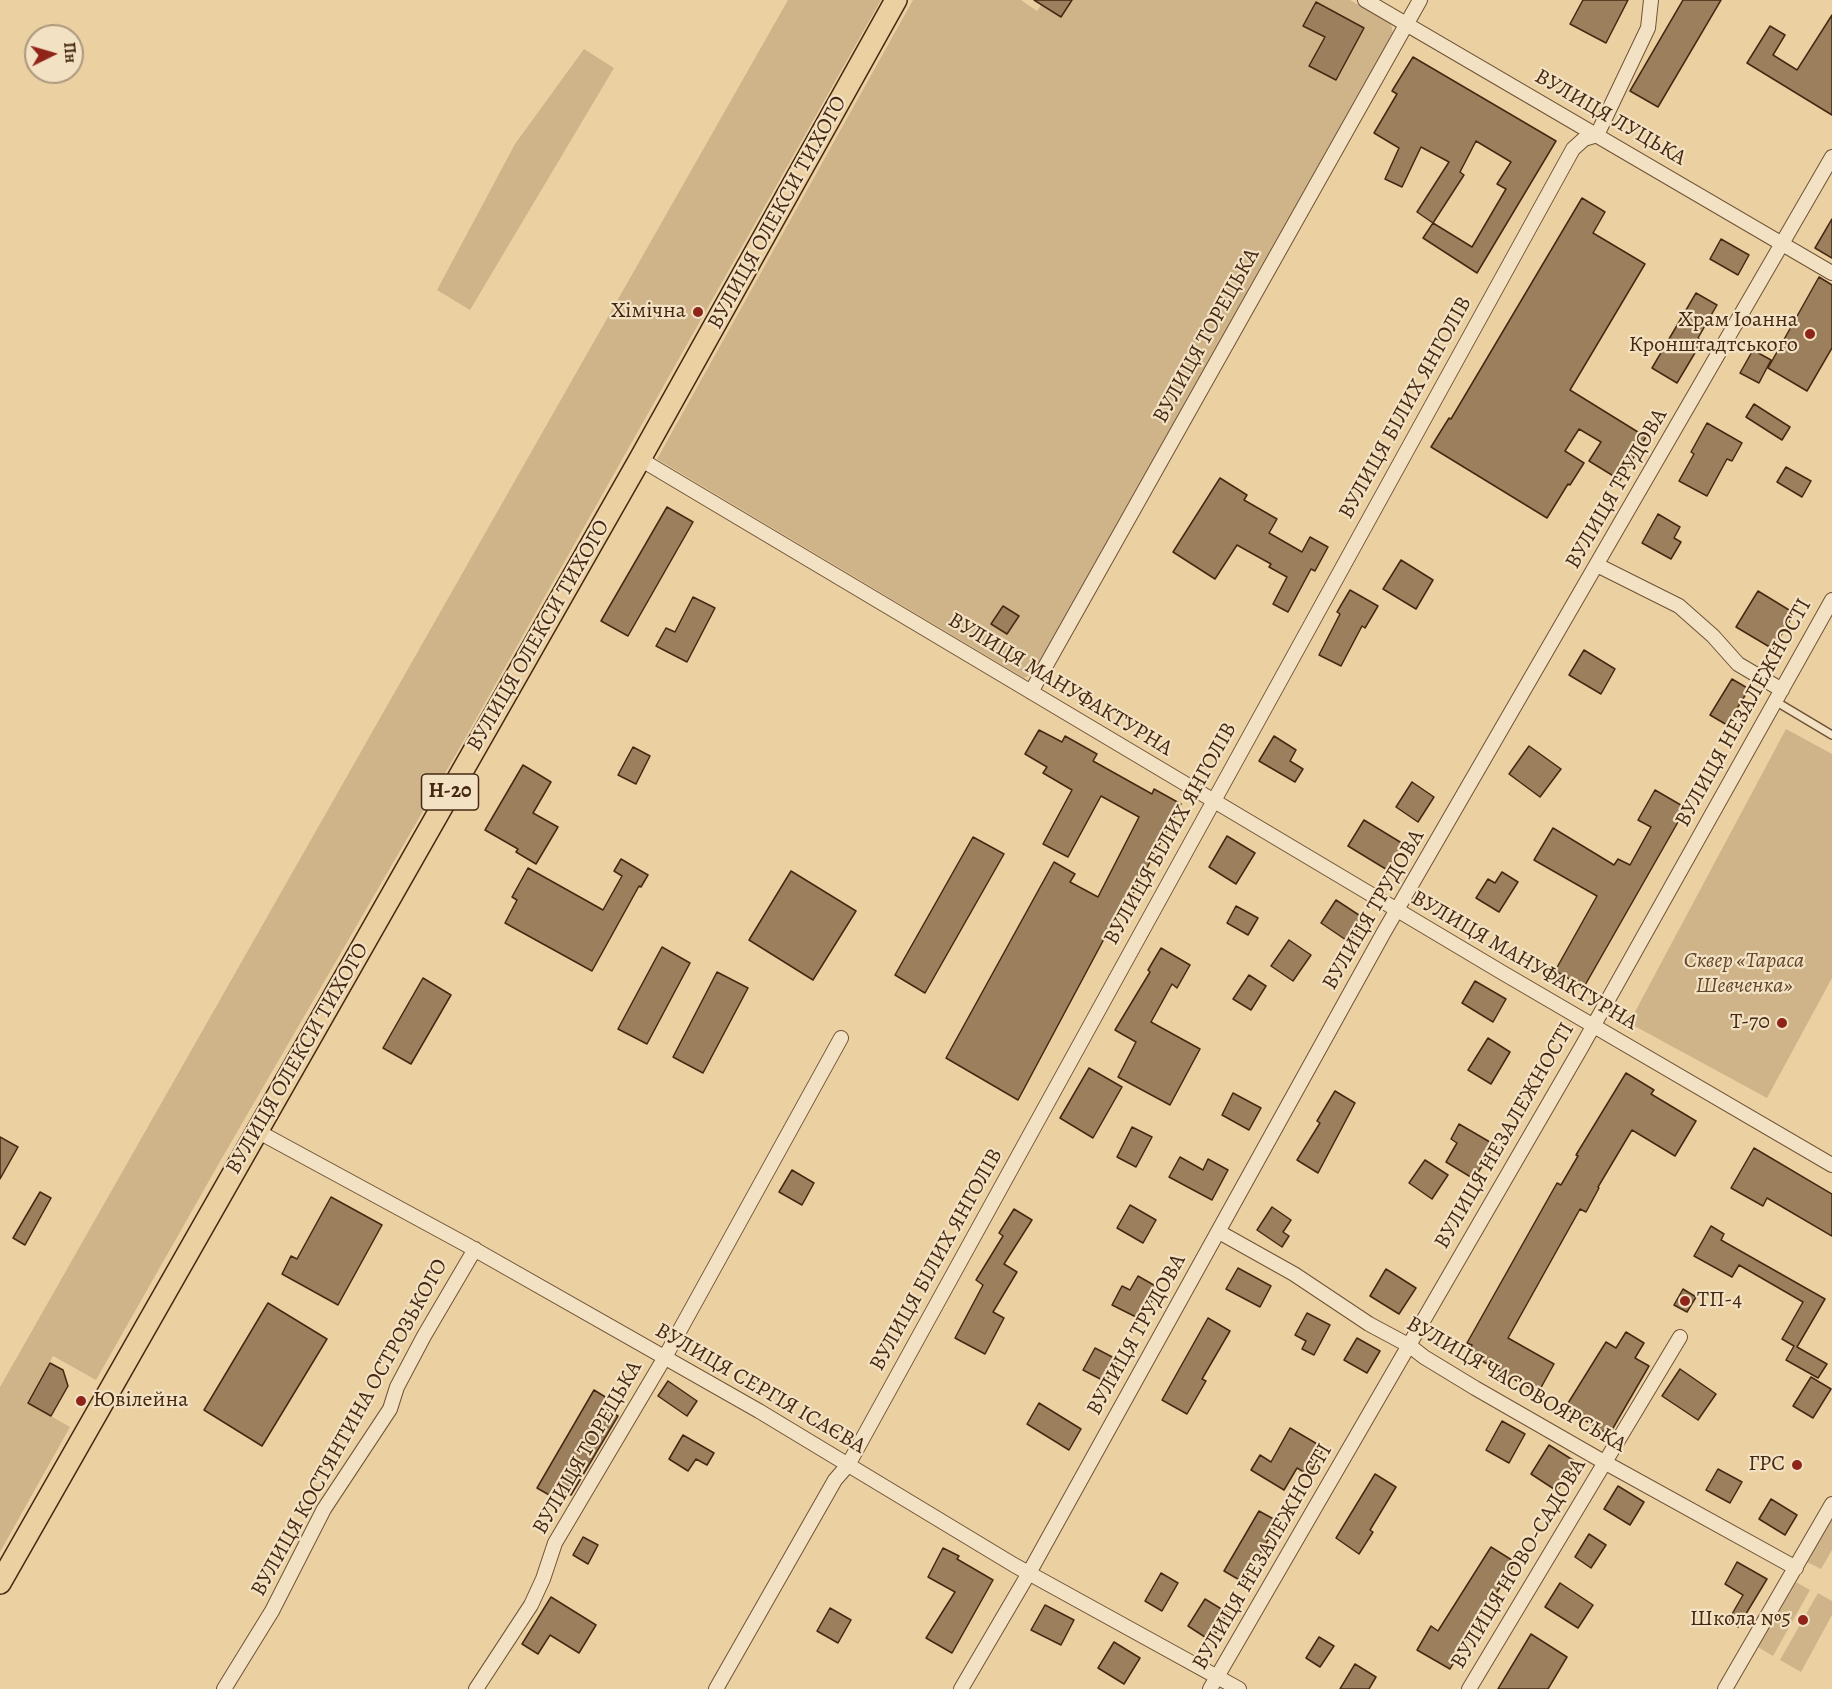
<!DOCTYPE html>
<html>
<head>
<meta charset="utf-8">
<style>
  body { margin:0 }
  #map { position:relative; width:1832px; height:1689px; overflow:hidden; background:#ebd1a2; font-family:Alegreya,serif }
  canvas { display:block }
  .north { position:absolute; left:24px; top:24px; width:60px; height:60px; box-sizing:border-box; background:#f2e1c3; border:2px solid #ad977c; border-radius:50%; rotate:85deg; font-size:16px; font-weight:700; line-height:24px; text-align:center; color:#462812 }
  .north::after { content:''; display:block; margin:auto; width:21px; height:27px; background:#8f2418; clip-path:polygon(50% 0,100% 100%,50% 72%,0 100%) }
</style>
</head>
<body>
<div id="map">
<canvas width="1832" height="1689"></canvas>
<div class="north">Пн</div>
</div>
<script>
const ctx = document.querySelector('canvas').getContext('2d');
ctx.lineJoin = 'round';
function fill(path, color) { ctx.fillStyle = color; ctx.fill(path, 'evenodd'); }
const poly = rows => new Path2D(rows.map(r => 'M' + r).join(''));
function trace(path, color, width, dash) { ctx.strokeStyle = color; ctx.lineWidth = width; ctx.lineCap = dash ? 'butt' : 'round'; ctx.setLineDash(dash || []); ctx.stroke(path); }
function drawText(font, color, halo, rows, align = 'center') {
  ctx.font = font + ' Alegreya,serif'; ctx.lineWidth = 4.5; ctx.setLineDash([]); ctx.textBaseline = 'middle'; ctx.strokeStyle = halo; ctx.fillStyle = color; for (const [text, x, y, turn = 0] of rows) {
    ctx.save(); ctx.translate(x, y); ctx.rotate((+turn || 0) * Math.PI / 180); ctx.textAlign = isNaN(turn) ? turn : align; if (halo) ctx.strokeText(text, 0, 0); ctx.fillText(text, 0, 0); ctx.restore();
  }
}
const green = poly([
  [788,0,881,0,459,749,218,1165,96,1380,53,1356,28,1403,70,1427,0,1552,0,1387],
  [913,0,1021,0,1037,11,1041,5,1061,17,1072,0,1350,0,1391,23,1393,34,1034,673,1024,678,657,459],
  [584,49,614,68,470,310,437,290,515,144],
  [1786,729,1832,754,1832,978,1767,1098,1629,1023],
  [1832,1518,1832,1550,1821,1569,1807,1562],
  [1796,1582,1810,1590,1773,1656,1758,1647],
  [1818,1593,1832,1601,1832,1615,1801,1672,1780,1660]
]);
const building = poly([
  [1034,0,1072,0,1061,17,1034,0],
  [1583,0,1628,0,1606,43,1570,24,1583,0],
  [1683,0,1721,0,1658,107,1630,91,1683,0],
  [1316,2,1364,28,1336,80,1309,66,1325,37,1303,26,1316,2],
  [1832,15,1832,115,1747,63,1770,26,1785,35,1773,55,1797,70,1832,15],
  [1413,57,1556,141,1477,273,1423,238,1433,223,1417,212,1449,162,1421,147,1402,187,1385,179,1399,148,1374,133,1397,94,1392,91,1413,57],
  [1476,141,1511,162,1497,184,1506,189,1472,247,1433,223,1464,175,1460,172,1476,141],
  [1582,198,1605,212,1593,233,1645,264,1570,390,1646,437,1620,480,1589,461,1601,442,1579,429,1565,451,1584,463,1570,485,1568,484,1547,518,1431,447,1449,418,1451,419,1582,198],
  [1832,219,1832,258,1815,248,1832,219],
  [1721,239,1749,255,1738,275,1710,259,1721,239],
  [1819,277,1832,285,1832,348,1807,391,1768,368,1819,277],
  [1696,293,1717,305,1698,338,1702,341,1677,383,1652,368,1696,293],
  [1753,350,1771,360,1759,383,1740,373,1753,350],
  [1754,404,1790,427,1782,440,1746,417,1754,404],
  [1707,423,1742,443,1732,461,1727,459,1707,496,1679,481,1694,454,1691,452,1707,423],
  [1786,467,1811,481,1802,497,1777,482,1786,467],
  [1220,478,1247,495,1244,500,1277,519,1269,533,1302,552,1310,537,1328,547,1315,571,1311,569,1288,612,1273,604,1287,577,1269,567,1271,564,1237,545,1215,579,1173,552,1220,478],
  [667,507,693,522,628,636,601,621,667,507],
  [1658,514,1680,527,1674,538,1681,542,1671,559,1642,543,1658,514],
  [1401,560,1433,580,1416,609,1383,589,1401,560],
  [1350,590,1378,606,1365,628,1362,626,1341,666,1319,655,1340,614,1337,612,1350,590],
  [1758,591,1794,613,1773,649,1736,627,1758,591],
  [693,597,715,608,687,662,656,646,666,628,675,632,693,597],
  [1003,606,1019,616,1007,634,991,624,1003,606],
  [1584,650,1615,669,1601,694,1569,675,1584,650],
  [1732,679,1749,689,1727,725,1710,715,1732,679],
  [1039,730,1062,742,1065,736,1097,754,1093,761,1152,794,1154,789,1181,804,1132,896,1128,894,1018,1100,946,1058,1054,862,1075,874,1070,882,1098,897,1139,817,1101,796,1068,857,1043,844,1072,790,1043,773,1047,767,1025,754,1039,730],
  [1274,736,1296,750,1290,761,1303,769,1295,782,1259,761,1274,736],
  [1529,746,1561,769,1540,797,1509,774,1529,746],
  [633,747,650,756,636,784,618,775,633,747],
  [523,765,551,782,533,813,558,827,536,864,516,852,518,849,485,830,523,765],
  [1412,782,1434,797,1418,822,1396,807,1412,782],
  [1655,790,1686,808,1584,987,1555,971,1597,896,1534,860,1553,828,1614,865,1618,859,1630,865,1651,827,1638,820,1655,790],
  [1364,820,1405,845,1389,871,1348,846,1364,820],
  [1227,836,1255,853,1236,884,1209,867,1227,836],
  [973,837,1004,854,925,993,895,975,973,837],
  [621,859,648,875,641,887,639,886,592,971,505,923,517,900,512,897,528,868,603,910,622,876,614,871,621,859],
  [791,871,856,911,813,980,749,940,791,871],
  [1502,872,1518,882,1499,912,1476,898,1488,879,1495,883,1502,872],
  [1336,900,1365,919,1349,942,1321,923,1336,900],
  [1236,906,1258,918,1248,935,1227,923,1236,906],
  [1289,940,1311,955,1293,981,1271,966,1289,940],
  [662,947,690,963,647,1044,618,1029,662,947],
  [1161,948,1190,965,1177,988,1172,984,1151,1022,1200,1049,1170,1105,1118,1077,1136,1042,1115,1030,1150,972,1148,970,1161,948],
  [717,972,748,988,703,1073,673,1057,717,972],
  [1249,975,1266,986,1251,1010,1233,999,1249,975],
  [423,978,451,995,411,1064,383,1048,423,978],
  [1475,981,1506,999,1493,1022,1462,1003,1475,981],
  [1488,1038,1510,1052,1491,1084,1468,1070,1488,1038],
  [1089,1068,1122,1087,1093,1138,1060,1118,1089,1068],
  [1626,1073,1654,1090,1651,1094,1696,1121,1675,1156,1632,1130,1598,1187,1599,1188,1586,1212,1580,1209,1508,1338,1554,1364,1538,1393,1475,1357,1476,1354,1470,1350,1472,1345,1467,1343,1557,1183,1561,1185,1578,1156,1576,1155,1626,1073],
  [1335,1091,1355,1103,1318,1173,1297,1160,1320,1123,1317,1121,1335,1091],
  [1233,1093,1261,1108,1249,1130,1222,1115,1233,1093],
  [1459,1124,1495,1145,1474,1179,1446,1162,1457,1143,1451,1139,1459,1124],
  [1132,1127,1152,1137,1136,1167,1117,1157,1132,1127],
  [0,1137,18,1147,0,1179,0,1137],
  [1754,1148,1832,1194,1832,1236,1767,1198,1763,1206,1731,1188,1754,1148],
  [1180,1157,1203,1170,1208,1159,1228,1170,1212,1200,1169,1177,1180,1157],
  [1425,1160,1448,1175,1432,1199,1409,1183,1425,1160],
  [792,1170,814,1183,802,1205,779,1192,792,1170],
  [40,1192,51,1198,25,1245,13,1238,40,1192],
  [331,1197,382,1225,338,1305,282,1274,291,1256,297,1259,331,1197],
  [1130,1205,1156,1220,1143,1243,1117,1228,1130,1205],
  [1272,1207,1291,1220,1283,1232,1289,1236,1282,1247,1257,1230,1272,1207],
  [1014,1209,1032,1220,1004,1264,1017,1272,993,1312,1004,1318,985,1354,955,1338,983,1285,976,1280,1003,1236,999,1233,1014,1209],
  [1711,1226,1724,1234,1721,1240,1825,1299,1797,1347,1827,1364,1818,1378,1786,1360,1794,1346,1782,1339,1803,1302,1739,1265,1732,1277,1694,1256,1711,1226],
  [1238,1268,1271,1286,1260,1307,1226,1289,1238,1268],
  [1386,1269,1416,1288,1399,1314,1370,1296,1386,1269],
  [1138,1276,1159,1288,1142,1320,1112,1305,1122,1286,1130,1290,1138,1276],
  [1683,1289,1696,1297,1687,1312,1674,1305,1683,1289],
  [268,1303,327,1339,262,1446,204,1410,268,1303],
  [1307,1313,1330,1325,1314,1355,1302,1349,1306,1341,1295,1335,1307,1313],
  [1208,1318,1230,1331,1202,1379,1206,1381,1187,1414,1162,1400,1208,1318],
  [1626,1332,1644,1343,1635,1358,1649,1366,1609,1435,1565,1408,1606,1342,1616,1348,1626,1332],
  [1357,1338,1380,1351,1367,1373,1344,1360,1357,1338],
  [1095,1348,1118,1360,1106,1382,1083,1370,1095,1348],
  [50,1363,63,1370,68,1386,51,1416,28,1403,50,1363],
  [1680,1369,1716,1394,1698,1420,1662,1396,1680,1369],
  [1811,1377,1831,1389,1813,1418,1793,1406,1811,1377],
  [668,1381,697,1401,687,1416,658,1396,668,1381],
  [594,1390,607,1398,602,1407,618,1416,571,1495,556,1487,551,1496,537,1488,594,1390],
  [1039,1403,1081,1429,1069,1450,1027,1424,1039,1403],
  [1502,1421,1525,1434,1509,1463,1486,1450,1502,1421],
  [1290,1428,1324,1448,1309,1475,1297,1468,1284,1490,1251,1470,1260,1455,1271,1462,1290,1428],
  [683,1435,714,1453,707,1465,696,1459,688,1471,669,1459,683,1435],
  [1549,1445,1576,1462,1557,1491,1531,1474,1549,1445],
  [1718,1469,1742,1482,1730,1503,1706,1490,1718,1469],
  [1375,1474,1396,1487,1370,1530,1373,1532,1359,1554,1336,1538,1375,1474],
  [1618,1486,1644,1502,1630,1525,1604,1509,1618,1486],
  [1771,1499,1797,1515,1785,1535,1759,1519,1771,1499],
  [1259,1511,1279,1522,1243,1582,1224,1571,1259,1511],
  [1589,1534,1606,1545,1591,1568,1575,1557,1589,1534],
  [583,1537,598,1545,588,1564,573,1555,583,1537],
  [1491,1547,1515,1562,1496,1594,1494,1592,1450,1669,1417,1650,1431,1626,1438,1631,1491,1547],
  [943,1548,959,1556,957,1559,993,1580,952,1653,926,1638,955,1592,928,1577,943,1548],
  [1737,1562,1767,1579,1738,1627,1728,1621,1743,1595,1725,1584,1737,1562],
  [1161,1573,1178,1583,1162,1611,1145,1601,1161,1573],
  [1560,1583,1593,1605,1578,1628,1545,1607,1560,1583],
  [551,1597,596,1625,579,1653,550,1635,538,1654,522,1644,551,1597],
  [1205,1599,1228,1613,1211,1641,1188,1626,1205,1599],
  [1045,1605,1074,1620,1061,1645,1031,1630,1045,1605],
  [830,1608,851,1620,838,1643,817,1631,830,1608],
  [1531,1634,1567,1657,1548,1689,1498,1689,1531,1634],
  [1319,1637,1334,1646,1320,1667,1306,1658,1319,1637],
  [1114,1642,1140,1658,1124,1684,1098,1668,1114,1642],
  [1355,1664,1376,1677,1369,1689,1340,1689,1355,1664]
]);
const lane = poly([
  [1775,701,1832,735]
]);
const street = poly([
  [1365,0,1832,273],
  [640,459,1503,973,1832,1165],
  [1597,565,1679,606,1713,636,1738,664,1782,690],
  [1031,692,1420,0],
  [257,1131,465,1244,759,1411,1014,1565,1239,1689],
  [1219,1232,1294,1274,1369,1324,1410,1346,1424,1357,1475,1388,1604,1462,1796,1568],
  [224,1689,272,1611,324,1509,390,1409,397,1387,424,1336,475,1249],
  [476,1689,531,1605,543,1579,555,1543,665,1357,841,1038],
  [716,1689,835,1480,848,1465,1573,149,1584,139,1597,135,1648,28,1651,0],
  [961,1689,1029,1573,1384,932,1832,157],
  [1210,1689,1581,1048,1832,600],
  [1469,1689,1680,1337],
  [1725,1689,1832,1504]
]);
const primary = poly([
  [0,1583,640,459,896,0]
]);
const markers = [
  [698,312,6,"#8f2418"],
  [1810,334,6,"#8f2418"],
  [1782,1023,6,"#8f2418"],
  [1685,1301,6,"#8f2418"],
  [81,1401,6,"#8f2418"],
  [1797,1465,6,"#8f2418"],
  [1803,1620,6,"#8f2418"]
];
const shields = [
  [450,792,57]
];
const shieldNames = [
  ["Н-20",450,792]
];
const streetNames = [
  ["ВУЛИЦЯ ЛУЦЬКА",1610,118,30],
  ["ВУЛИЦЯ ОЛЕКСИ ТИХОГО",778,213,-61],
  ["ВУЛИЦЯ ТОРЕЦЬКА",1207,336,-61],
  ["ВУЛИЦЯ БІЛИХ ЯНГОЛІВ",1406,408,-61],
  ["ВУЛИЦЯ ТРУДОВА",1617,489,-60],
  ["ВУЛИЦЯ ОЛЕКСИ ТИХОГО",539,636,-60],
  ["ВУЛИЦЯ МАНУФАКТУРНА",1060,685,31],
  ["ВУЛИЦЯ НЕЗАЛЕЖНОСТІ",1744,713,-61],
  ["ВУЛИЦЯ БІЛИХ ЯНГОЛІВ",1171,834,-61],
  ["ВУЛИЦЯ ТРУДОВА",1374,910,-60],
  ["ВУЛИЦЯ МАНУФАКТУРНА",1524,961,30],
  ["ВУЛИЦЯ ОЛЕКСИ ТИХОГО",298,1059,-60],
  ["ВУЛИЦЯ НЕЗАЛЕЖНОСТІ",1505,1136,-60],
  ["ВУЛИЦЯ БІЛИХ ЯНГОЛІВ",937,1260,-61],
  ["ВУЛИЦЯ ТРУДОВА",1137,1335,-61],
  ["ВУЛИЦЯ ЧАСОВОЯРСЬКА",1516,1385,30],
  ["ВУЛИЦЯ СЕРГІЯ ІСАЄВА",760,1389,30],
  ["ВУЛИЦЯ КОСТЯНТИНА ОСТРОЗЬКОГО",350,1428,-61],
  ["ВУЛИЦЯ ТОРЕЦЬКА",588,1448,-60],
  ["ВУЛИЦЯ НЕЗАЛЕЖНОСТІ",1263,1557,-60],
  ["ВУЛИЦЯ НОВО-САДОВА",1519,1564,-59]
];
const poiNames = [
  ["Хімічна",686,312],
  ["Храм Іоанна",1798,321],
  ["Кронштадтського",1798,346],
  ["Т-70",1770,1023],
  ["ТП-4",1697,1301,"left"],
  ["Ювілейна",93,1401,"left"],
  ["ГРС",1785,1465],
  ["Школа №5",1791,1620]
];
const parkNames = [
  ["Сквер «Тараса",1744,962],
  ["Шевченка»",1744,987]
];
fill(green, '#cfb48a');
fill(building, '#9c805d');
trace(building, '#462812', 1.5);
trace(lane, '#6f5236', 10);
trace(street, '#6f5236', 16);
trace(primary, '#462812', 24);
trace(lane, '#f2e1c3', 7);
trace(street, '#f2e1c3', 14);
trace(primary, '#ebd1a2', 21);
for (const [x, y, r, color] of markers) { const dot = new Path2D(); dot.arc(x, y, r, 0, 2 * Math.PI); ctx.fillStyle = color; ctx.fill(dot); trace(dot, '#f2e1c3', 2); }
for (const [x, y, w] of shields) { const box = new Path2D(); box.roundRect(x - w / 2, y - 18, w, 36, 4.5); ctx.fillStyle = '#f2e1c3'; ctx.fill(box); trace(box, '#462812', 1.5); }
drawText('bold 21px', '#462812', null, shieldNames);
drawText('22px', '#462812', '#f2e1c3', streetNames);
drawText('22px', '#462812', '#f2e1c3', poiNames, 'right');
drawText('italic 22px', '#61442a', '#f2e1c3', parkNames);
</script>
</body>
</html>
